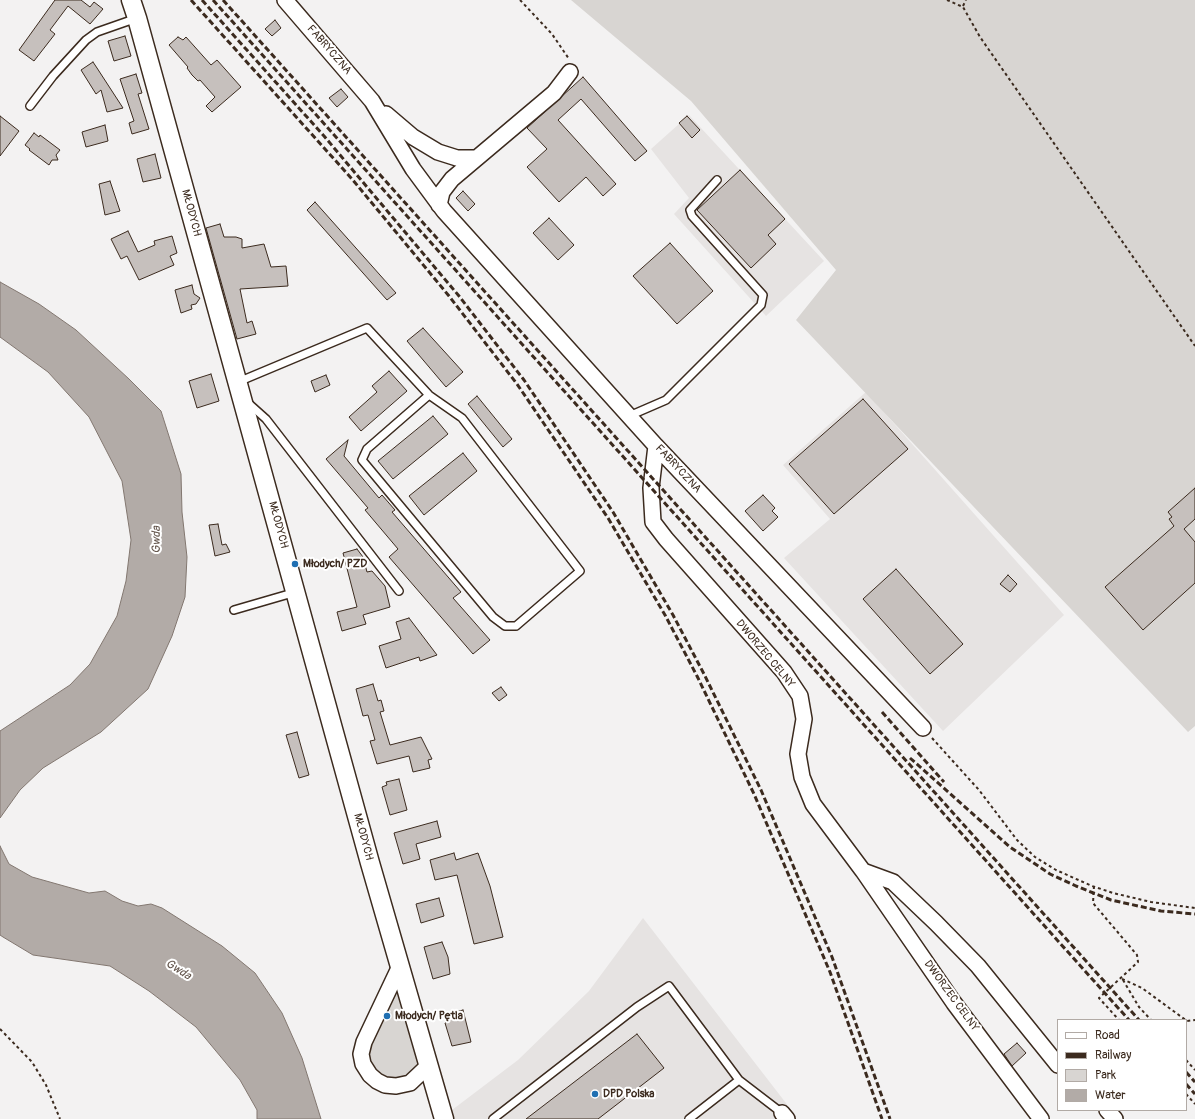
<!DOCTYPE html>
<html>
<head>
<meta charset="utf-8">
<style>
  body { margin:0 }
  #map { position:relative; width:1195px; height:1119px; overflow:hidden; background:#f3f2f2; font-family:Pangolin,sans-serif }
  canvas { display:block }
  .legend { position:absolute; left:1057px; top:1019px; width:130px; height:92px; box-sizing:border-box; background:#fff; border:1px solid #b1aaa5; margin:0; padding:5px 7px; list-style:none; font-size:12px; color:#3b2a1e }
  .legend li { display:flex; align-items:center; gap:8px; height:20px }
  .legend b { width:20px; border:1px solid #b1aaa5 }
</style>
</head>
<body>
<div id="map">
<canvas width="1195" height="1119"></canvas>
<ul class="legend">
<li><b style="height:5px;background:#fff"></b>Road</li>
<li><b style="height:5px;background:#3b2a1e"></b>Railway</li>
<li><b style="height:11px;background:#d8d5d2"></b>Park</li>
<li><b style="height:11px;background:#b2aba7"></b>Water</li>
</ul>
</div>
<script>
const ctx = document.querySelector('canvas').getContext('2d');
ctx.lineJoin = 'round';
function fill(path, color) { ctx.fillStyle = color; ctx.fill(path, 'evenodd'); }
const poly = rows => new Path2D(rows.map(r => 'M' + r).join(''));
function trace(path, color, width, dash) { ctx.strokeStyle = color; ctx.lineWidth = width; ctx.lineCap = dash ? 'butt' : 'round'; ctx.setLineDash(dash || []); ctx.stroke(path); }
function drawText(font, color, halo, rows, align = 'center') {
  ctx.font = font + ' Pangolin,sans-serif'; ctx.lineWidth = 4; ctx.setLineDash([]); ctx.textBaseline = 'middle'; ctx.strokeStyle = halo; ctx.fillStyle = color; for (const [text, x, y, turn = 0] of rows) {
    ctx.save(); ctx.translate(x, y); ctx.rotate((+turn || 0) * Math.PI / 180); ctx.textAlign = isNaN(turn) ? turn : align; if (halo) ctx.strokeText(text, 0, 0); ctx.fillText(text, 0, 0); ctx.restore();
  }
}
const built = poly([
  [689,115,824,261,766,316,674,214,689,198,651,149],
  [866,392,1064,615,943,731,784,558,830,519,783,465],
  [643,918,789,1107,774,1119,454,1119,452,1110,518,1060,589,991]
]);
const green = poly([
  [571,0,1195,0,1195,726,1188,732,796,320,836,270,691,101],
  [395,992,398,992,419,1057,418,1067,410,1075,400,1079,389,1080,373,1069,367,1048,383,1020,386,1022,391,1011,388,1009]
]);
const water = poly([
  [0,282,39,304,76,330,129,379,161,411,181,474,182,512,187,557,185,597,172,636,148,689,101,732,43,768,20,790,0,818,0,731,70,685,90,664,117,616,126,581,131,540,122,481,89,417,48,372,0,337,0,282],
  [0,846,9,864,32,877,89,893,105,891,122,901,138,906,151,904,162,908,222,946,255,973,282,1013,302,1058,321,1119,257,1119,257,1110,240,1080,196,1027,149,991,110,966,33,955,3,937,0,935,0,846]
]);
const building = poly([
  [55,0,81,0,90,7,94,2,103,9,90,24,68,6,50,30,55,34,34,61,19,50,55,0],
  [275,20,281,28,272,36,265,29,275,20],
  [125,36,131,56,114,61,108,41,125,36],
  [178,37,183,40,186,37,211,65,217,60,241,87,212,112,206,106,215,97,200,80,198,81,192,75,187,68,188,67,169,45,178,37],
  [93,62,97,68,123,108,107,112,101,90,96,94,81,70,93,62],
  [136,74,142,93,138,94,149,129,132,134,129,123,134,121,120,79,136,74],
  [583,77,647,151,635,161,581,99,558,120,616,184,603,196,586,177,559,202,527,167,547,149,527,128,583,77],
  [341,89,348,97,337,107,329,98,341,89],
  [0,116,19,131,0,156,0,116],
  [687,116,700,130,692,138,679,123,687,116],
  [105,125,108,141,86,147,82,132,105,125],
  [34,133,39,137,40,135,60,150,56,155,58,160,52,160,49,165,29,150,30,149,25,145,34,133],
  [155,154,161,178,143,182,137,159,155,154],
  [740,170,785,219,768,235,776,244,751,268,697,210,740,170],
  [110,181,120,211,105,215,99,184,110,181],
  [463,191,475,204,468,211,456,198,463,191],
  [315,202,396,293,387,300,307,210,315,202],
  [549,218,574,245,558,260,533,233,549,218],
  [220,224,224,237,236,237,242,239,242,248,264,244,271,267,286,266,288,286,240,289,247,323,252,321,256,334,237,339,206,228,220,224],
  [128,231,138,252,155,245,154,241,172,236,177,253,170,256,174,265,139,280,127,256,121,259,111,239,128,231],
  [670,243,713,291,677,324,633,276,670,243],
  [192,285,194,294,200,298,196,304,191,305,192,309,181,313,175,290,192,285],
  [423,328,463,372,446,387,407,341,423,328],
  [389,371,407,391,361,431,349,417,377,392,372,386,389,371],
  [211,374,219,401,197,408,189,381,211,374],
  [326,375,330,385,315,392,311,381,326,375],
  [477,396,512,439,503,447,468,404,477,396],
  [863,399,908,449,834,514,789,464,863,399],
  [433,416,448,434,393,479,378,461,433,416],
  [348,440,344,456,379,498,382,495,395,510,392,512,461,592,453,598,490,640,473,654,389,557,398,549,365,510,368,508,326,459,348,440],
  [463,453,477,471,424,515,409,496,463,453],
  [1195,488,1195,519,1184,529,1195,542,1195,583,1143,630,1105,587,1174,526,1169,519,1172,517,1168,512,1195,488],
  [763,495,775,508,772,511,778,517,763,531,745,511,763,495],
  [218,524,222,545,226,544,230,552,215,556,209,525,218,524],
  [357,549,363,557,367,572,372,571,385,586,390,607,363,615,366,624,342,631,337,612,357,607,343,553,357,549],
  [896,569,963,644,930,674,863,599,896,569],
  [1008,575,1017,584,1010,592,1000,584,1008,575],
  [409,618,437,655,420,661,419,657,386,668,379,646,401,639,396,622,409,618],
  [373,684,378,701,381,700,384,711,380,712,390,745,421,737,432,759,428,760,430,768,413,772,409,756,377,764,370,741,375,740,368,715,363,716,356,689,373,684],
  [501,687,507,695,499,701,492,693,501,687],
  [297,732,309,775,299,778,286,735,297,732],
  [399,779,407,810,390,815,382,787,387,785,386,782,399,779],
  [437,821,441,837,416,844,420,859,403,864,394,833,437,821],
  [454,853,456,860,478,853,490,886,503,937,474,944,457,875,435,880,430,860,454,853],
  [439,898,444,916,421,923,416,904,439,898],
  [442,942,448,957,450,974,433,979,424,947,442,942],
  [463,1010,471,1042,452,1046,445,1023,447,1022,445,1015,463,1010],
  [637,1034,664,1068,598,1119,526,1119,637,1034],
  [1017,1043,1026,1053,1012,1066,1004,1054,1017,1043]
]);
const path = poly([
  [520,0,552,34,569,59],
  [947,0,963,7,980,37,1195,346],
  [963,6,966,0],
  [932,738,979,790,1017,840,1035,857,1056,870,1092,886,1113,893,1151,902,1195,908],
  [1094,886,1093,903,1137,955,1138,962,1099,998,1119,1020],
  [1122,979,1142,988,1187,1021,1195,1020],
  [1123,980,1139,1007,1151,1020],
  [0,1029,32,1062,46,1085,60,1119],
  [1186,1060,1195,1070],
  [1186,1094,1195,1104]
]);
const service = poly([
  [30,106,53,76,86,40,97,32,137,18],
  [238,382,367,328,429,395,462,418,580,571,516,626,505,626,493,617,362,460,367,449,429,395],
  [247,402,266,419,399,591],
  [629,416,666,400,761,305,763,295,692,216,690,210,717,180],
  [234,610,296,592],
  [493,1119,637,1007,669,986,739,1080,782,1113],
  [689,1119,739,1080]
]);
const minor = poly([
  [285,0,372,101,413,169,444,211,656,446,923,728],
  [386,114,413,137,438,152,457,158,475,158],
  [439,205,442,192,452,179,554,93,570,72],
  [656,446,651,488,653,522,666,539,784,672,800,696,804,719,798,754,802,777,813,804,863,871,954,1003,1041,1119],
  [863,871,893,882,936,923,978,966,1058,1065],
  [400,966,364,1042,361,1054,363,1064,370,1075,377,1081,385,1085,396,1086,410,1083,428,1066],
  [1107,1110,1115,1119],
  [782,1113,787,1119]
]);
const tertiary = poly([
  [131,0,137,18,370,863,444,1119]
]);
const rail = poly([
  [191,0,352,179,449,296,517,384,608,518,665,615,697,676,754,794,830,972,882,1119],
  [202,0,324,136,459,296,524,380,613,512,673,615,704,674,761,790,832,957,890,1119],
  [213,0,1129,1020],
  [223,0,1139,1020],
  [882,712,944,782],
  [910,758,1010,847,1050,874,1076,886,1111,900,1161,911,1195,914],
  [1186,1072,1195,1082],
  [1186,1084,1195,1094]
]);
const markers = [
  [295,564,4,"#1f6fb2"],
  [387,1016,4,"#1f6fb2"],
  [595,1094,4,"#1f6fb2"]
];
const streetNames = [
  ["FABRYCZNA",329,50,49],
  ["MŁODYCH",191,213,75],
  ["FABRYCZNA",678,469,47],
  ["MŁODYCH",278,525,75],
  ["DWORZEC CELNY",765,654,50],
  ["MŁODYCH",363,837,75],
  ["DWORZEC CELNY",951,996,54]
];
const poiNames = [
  ["Młodych/ PZD",303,564],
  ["Młodych/ Pętla",395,1016],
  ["DPD Polska",603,1094]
];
const waterNames = [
  ["Gwda",157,540,-90],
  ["Gwda",178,970,32]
];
fill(built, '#e6e3e2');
fill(green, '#d8d5d2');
fill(water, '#b2aba7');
trace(water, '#827770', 1);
fill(building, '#c6c0bd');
trace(building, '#3b2a1e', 1);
trace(service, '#3b2a1e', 10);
trace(minor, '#3b2a1e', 18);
trace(tertiary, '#3b2a1e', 21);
trace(path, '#3b2a1e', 2, [3, 3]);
trace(service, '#fff', 7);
trace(minor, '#fff', 15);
trace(tertiary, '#fff', 18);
trace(rail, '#3b2a1e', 3, [6, 3]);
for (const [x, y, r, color] of markers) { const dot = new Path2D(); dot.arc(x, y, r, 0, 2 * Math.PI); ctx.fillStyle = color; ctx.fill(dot); trace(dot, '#fff', 1.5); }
drawText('11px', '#3b2a1e', '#fff', streetNames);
drawText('bold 11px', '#3b2a1e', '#fff', poiNames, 'left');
drawText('italic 12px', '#65574e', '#fff', waterNames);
</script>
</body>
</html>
